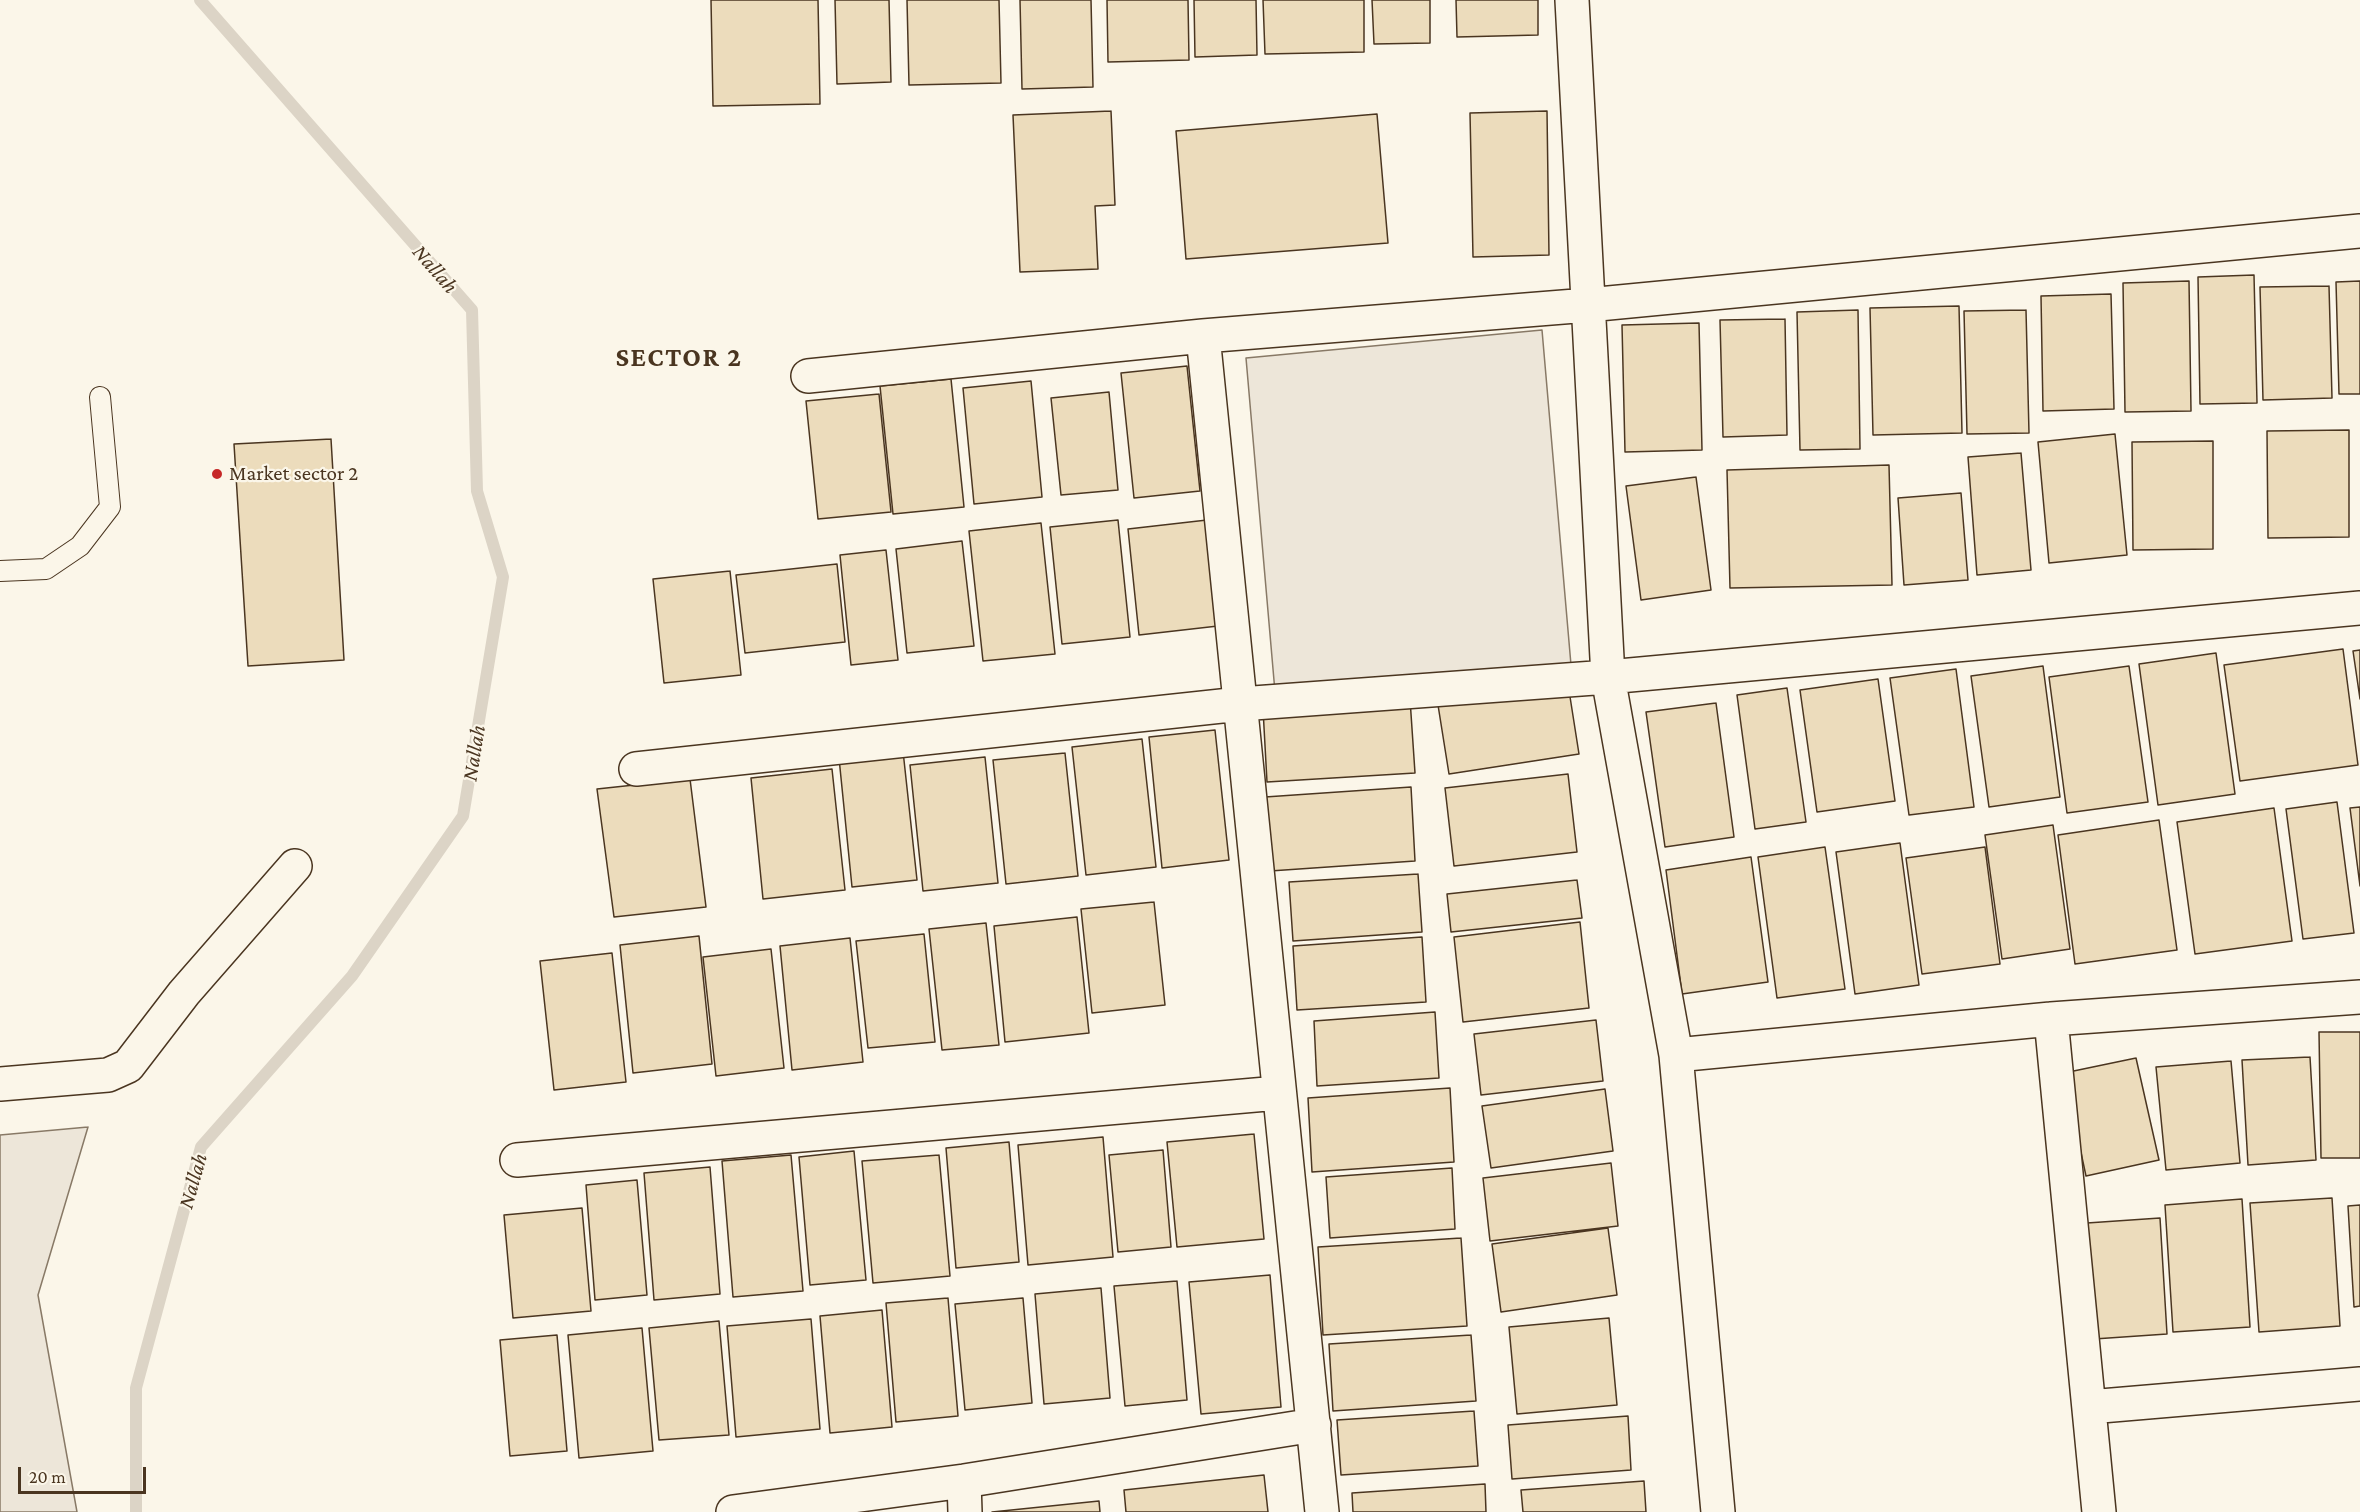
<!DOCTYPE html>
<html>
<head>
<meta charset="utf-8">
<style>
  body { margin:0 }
  #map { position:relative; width:2360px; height:1512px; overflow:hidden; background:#fbf6e9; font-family:"Crimson Pro",serif }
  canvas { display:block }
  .scale { position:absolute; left:18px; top:1467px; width:128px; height:27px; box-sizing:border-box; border:3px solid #4a3520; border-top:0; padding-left:8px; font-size:18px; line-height:21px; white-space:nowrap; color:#4a3520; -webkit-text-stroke:4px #fbf6e9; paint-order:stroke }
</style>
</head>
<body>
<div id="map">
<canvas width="2360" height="1512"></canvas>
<div class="scale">20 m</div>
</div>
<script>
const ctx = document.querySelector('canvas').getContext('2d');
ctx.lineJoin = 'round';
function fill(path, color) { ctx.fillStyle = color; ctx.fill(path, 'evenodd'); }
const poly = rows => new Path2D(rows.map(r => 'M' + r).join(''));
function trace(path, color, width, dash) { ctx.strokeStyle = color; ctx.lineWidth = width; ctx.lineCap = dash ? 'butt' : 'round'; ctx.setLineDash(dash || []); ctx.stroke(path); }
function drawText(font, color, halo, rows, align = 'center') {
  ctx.font = font + ' "Crimson Pro",serif'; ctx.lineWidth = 4.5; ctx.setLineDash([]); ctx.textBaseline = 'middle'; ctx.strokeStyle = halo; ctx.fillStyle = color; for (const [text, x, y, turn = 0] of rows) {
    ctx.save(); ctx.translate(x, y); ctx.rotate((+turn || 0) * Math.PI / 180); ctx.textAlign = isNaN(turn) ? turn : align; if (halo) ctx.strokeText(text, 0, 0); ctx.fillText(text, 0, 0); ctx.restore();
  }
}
const green = poly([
  [1542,330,1571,665,1275,692,1246,358,1542,330],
  [88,1127,38,1295,77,1512,0,1512,0,1135,88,1127]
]);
const stream = poly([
  [136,1512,136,1388,201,1147,352,976,463,816,503,577,477,491,472,310,200,0]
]);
const building = poly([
  [711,0,818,0,820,104,713,106,711,0],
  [835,0,889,0,891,82,837,84,835,0],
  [907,0,999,0,1001,83,909,85,907,0],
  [1020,0,1091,0,1093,87,1022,89,1020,0],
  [1107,0,1188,0,1189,60,1108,62,1107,0],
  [1194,0,1256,0,1257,55,1195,57,1194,0],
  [1263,0,1364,0,1364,52,1265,54,1263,0],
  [1372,0,1430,0,1430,43,1374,44,1372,0],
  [1456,0,1538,0,1538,35,1457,37,1456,0],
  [1111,111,1115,205,1095,206,1098,269,1020,272,1013,115,1111,111],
  [1547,111,1549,255,1473,257,1470,113,1547,111],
  [1377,114,1388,243,1186,259,1176,131,1377,114],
  [2254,275,2257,403,2200,404,2198,277,2254,275],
  [2189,281,2191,411,2125,412,2123,283,2189,281],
  [2360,281,2360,394,2339,394,2336,282,2360,281],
  [2329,286,2332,398,2263,400,2260,287,2329,286],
  [2111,294,2114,409,2043,411,2041,296,2111,294],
  [1959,306,1962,433,1873,435,1870,308,1959,306],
  [1858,310,1860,449,1800,450,1797,312,1858,310],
  [2026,310,2029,433,1967,434,1964,311,2026,310],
  [1785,319,1787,435,1723,437,1720,320,1785,319],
  [1699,323,1702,450,1625,452,1622,325,1699,323],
  [1187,366,1200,491,1134,498,1121,373,1187,366],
  [951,379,964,507,893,514,880,386,951,379],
  [1031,381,1042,497,974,504,963,388,1031,381],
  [1109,392,1118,490,1061,495,1051,398,1109,392],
  [879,394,891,512,818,519,806,401,879,394],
  [2349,430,2349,537,2268,538,2267,431,2349,430],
  [2115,434,2127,555,2049,563,2038,442,2115,434],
  [331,439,344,660,248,666,234,444,331,439],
  [2213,441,2213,549,2133,550,2132,442,2213,441],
  [2021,453,2031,570,1977,575,1968,457,2021,453],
  [1889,465,1892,585,1730,588,1727,470,1889,465],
  [1696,477,1711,590,1641,600,1626,486,1696,477],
  [1961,493,1968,580,1904,585,1898,498,1961,493],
  [1118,520,1130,637,1062,644,1050,527,1118,520],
  [1207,520,1218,626,1139,635,1128,529,1207,520],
  [1041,523,1055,654,983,661,969,531,1041,523],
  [962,541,974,646,907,653,896,549,962,541],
  [886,550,898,660,851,665,840,555,886,550],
  [837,564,845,642,745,653,736,575,837,564],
  [730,571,741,675,664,683,653,579,730,571],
  [2343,649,2358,765,2240,781,2224,665,2343,649],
  [2360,650,2360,699,2353,651,2360,650],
  [2216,653,2235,794,2158,805,2139,664,2216,653],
  [2043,666,2060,797,1989,807,1971,676,2043,666],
  [2129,666,2148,802,2067,813,2049,677,2129,666],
  [1956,669,1974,807,1909,815,1890,678,1956,669],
  [1878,679,1895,801,1817,812,1800,690,1878,679],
  [1568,684,1579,754,1449,774,1438,705,1568,684],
  [1787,688,1806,822,1755,829,1737,695,1787,688],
  [1410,699,1415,773,1267,782,1263,709,1410,699],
  [1716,703,1734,837,1665,847,1646,712,1716,703],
  [1215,730,1229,860,1162,868,1149,737,1215,730],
  [1142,739,1156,867,1086,875,1072,747,1142,739],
  [903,751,917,880,852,887,839,758,903,751],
  [1065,753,1078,876,1006,884,993,760,1065,753],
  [985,757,998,883,923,891,910,765,985,757],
  [832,769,845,890,763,899,751,778,832,769],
  [1568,774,1577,852,1454,866,1445,788,1568,774],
  [690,779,706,907,614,917,597,789,690,779],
  [1411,787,1415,861,1270,871,1265,797,1411,787],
  [2337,802,2354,933,2303,939,2286,809,2337,802],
  [2360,807,2360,886,2350,808,2360,807],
  [2274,808,2292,941,2195,954,2177,822,2274,808],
  [2159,820,2177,950,2075,964,2058,835,2159,820],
  [2053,825,2070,949,2002,959,1985,835,2053,825],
  [1900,843,1919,985,1855,994,1836,852,1900,843],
  [1825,847,1845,989,1777,998,1758,857,1825,847],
  [1985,847,2000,964,1922,974,1906,858,1985,847],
  [1751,857,1768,982,1682,994,1666,870,1751,857],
  [1418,874,1422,932,1293,941,1289,882,1418,874],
  [1577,880,1582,918,1451,932,1447,894,1577,880],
  [1154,902,1165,1005,1092,1013,1081,909,1154,902],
  [1077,917,1089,1033,1005,1042,994,926,1077,917],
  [1580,922,1589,1008,1463,1022,1454,937,1580,922],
  [986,923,999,1045,942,1050,929,929,986,923],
  [924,934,935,1042,868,1048,856,941,924,934],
  [699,936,712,1064,633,1073,620,945,699,936],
  [1422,937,1426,1002,1297,1010,1293,946,1422,937],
  [850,938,863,1062,792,1070,780,946,850,938],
  [771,949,784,1068,716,1076,703,957,771,949],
  [612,953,626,1082,554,1090,540,961,612,953],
  [1435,1012,1439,1078,1317,1086,1314,1021,1435,1012],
  [1596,1020,1603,1081,1481,1095,1474,1034,1596,1020],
  [2319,1032,2360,1032,2360,1158,2321,1158,2319,1032],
  [2310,1057,2316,1160,2248,1165,2242,1060,2310,1057],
  [2136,1058,2159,1160,2086,1176,2064,1073,2136,1058],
  [2231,1061,2240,1163,2166,1170,2156,1067,2231,1061],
  [1450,1088,1454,1162,1312,1172,1308,1098,1450,1088],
  [1605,1089,1613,1151,1491,1168,1482,1106,1605,1089],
  [1254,1134,1264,1239,1177,1247,1167,1142,1254,1134],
  [1103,1137,1113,1257,1028,1265,1018,1145,1103,1137],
  [1009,1142,1019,1262,956,1268,946,1148,1009,1142],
  [1163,1150,1171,1247,1118,1252,1109,1155,1163,1150],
  [854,1151,866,1280,810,1285,799,1157,854,1151],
  [791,1155,803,1291,733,1297,722,1161,791,1155],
  [939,1155,950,1276,873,1283,862,1161,939,1155],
  [1611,1163,1618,1226,1490,1241,1483,1178,1611,1163],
  [710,1167,720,1294,654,1300,644,1173,710,1167],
  [1452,1168,1455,1229,1330,1238,1326,1177,1452,1168],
  [637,1180,647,1295,595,1300,586,1185,637,1180],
  [2332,1198,2340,1326,2259,1332,2250,1203,2332,1198],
  [2242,1199,2250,1327,2173,1332,2165,1205,2242,1199],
  [2360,1205,2360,1306,2354,1307,2348,1206,2360,1205],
  [582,1208,591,1311,513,1318,504,1215,582,1208],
  [2160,1218,2167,1334,2094,1339,2087,1223,2160,1218],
  [1608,1228,1617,1295,1501,1312,1492,1244,1608,1228],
  [1461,1238,1467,1326,1323,1335,1318,1247,1461,1238],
  [1270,1275,1281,1407,1201,1414,1189,1282,1270,1275],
  [1177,1281,1187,1400,1125,1406,1114,1286,1177,1281],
  [1101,1288,1110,1398,1044,1404,1035,1294,1101,1288],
  [948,1298,958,1416,896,1422,886,1303,948,1298],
  [1023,1298,1032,1403,965,1410,955,1304,1023,1298],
  [882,1310,892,1427,830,1433,820,1316,882,1310],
  [1609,1318,1617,1405,1517,1414,1509,1327,1609,1318],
  [811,1319,820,1429,736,1437,727,1326,811,1319],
  [719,1321,729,1435,659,1440,649,1328,719,1321],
  [642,1328,653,1451,579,1458,568,1335,642,1328],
  [557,1335,567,1451,510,1456,500,1340,557,1335],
  [1471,1335,1476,1401,1333,1411,1329,1344,1471,1335],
  [1474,1411,1478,1466,1341,1475,1337,1420,1474,1411],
  [1628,1416,1631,1470,1512,1479,1508,1425,1628,1416],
  [1264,1475,1268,1512,1126,1512,1124,1490,1264,1475],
  [1644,1481,1646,1512,1523,1512,1521,1490,1644,1481],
  [1485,1484,1486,1512,1353,1512,1352,1493,1485,1484],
  [1099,1501,1100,1512,992,1512,1099,1501]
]);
const service = poly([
  [0,571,46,569,80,546,110,507,100,397]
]);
const minor = poly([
  [1572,0,1608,677,1676,1055,1718,1512],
  [1203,336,1322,1512],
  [808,376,1203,336,1588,305,2360,231],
  [636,769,1240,704,1608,677,2360,608],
  [2051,1019,2099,1512],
  [1676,1055,2051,1019,2360,997],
  [0,1084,108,1075,128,1066,184,993,295,866],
  [517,1160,1278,1093],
  [2089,1407,2360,1384],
  [964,1481,965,1512],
  [733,1512,964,1481,1314,1425]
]);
const markers = [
  [217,474,6,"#c62828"]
];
const poiNames = [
  ["Market sector 2",229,474]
];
const waterNames = [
  ["Nallah",435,269,49],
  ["Nallah",474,753,-81],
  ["Nallah",193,1181,-74]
];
const districtNames = [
  ["SECTOR 2",679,358]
];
fill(green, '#ede6d9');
trace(green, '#887966', 1.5);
trace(stream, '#dcd4c6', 12);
fill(building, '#ecdcbc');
trace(building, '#4a3520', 1.5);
trace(service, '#4a3520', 22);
trace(minor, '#4a3520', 36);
trace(service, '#fbf6e9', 20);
trace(minor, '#fbf6e9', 33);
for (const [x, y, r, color] of markers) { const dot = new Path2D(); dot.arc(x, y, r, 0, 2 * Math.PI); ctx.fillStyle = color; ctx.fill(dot); trace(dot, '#fbf6e9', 2); }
drawText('21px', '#4a3520', '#fbf6e9', poiNames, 'left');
drawText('italic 22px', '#4a3520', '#fbf6e9', waterNames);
ctx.letterSpacing = '1.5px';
drawText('bold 27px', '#4a3520', '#fbf6e9', districtNames);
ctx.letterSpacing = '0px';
</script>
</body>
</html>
